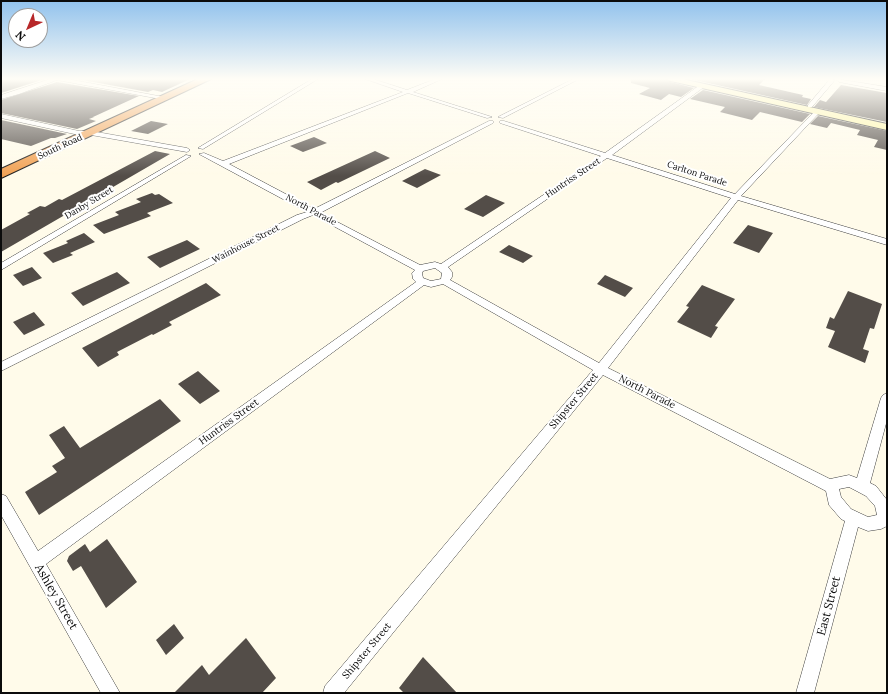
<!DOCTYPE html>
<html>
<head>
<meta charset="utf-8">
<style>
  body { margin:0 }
  #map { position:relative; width:888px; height:694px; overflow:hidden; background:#fffbea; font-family:Lora,serif }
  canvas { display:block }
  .frame { position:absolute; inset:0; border:2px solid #0b0b0b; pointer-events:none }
  .north { position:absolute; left:8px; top:8px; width:40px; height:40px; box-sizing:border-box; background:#fff; border:1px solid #9d9d9d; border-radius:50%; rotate:224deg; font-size:11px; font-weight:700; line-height:16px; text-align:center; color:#0b0b0b }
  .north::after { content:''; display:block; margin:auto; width:14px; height:18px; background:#b72729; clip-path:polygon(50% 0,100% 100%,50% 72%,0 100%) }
</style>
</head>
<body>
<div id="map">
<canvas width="888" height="694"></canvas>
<div class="frame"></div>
<div class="north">N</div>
</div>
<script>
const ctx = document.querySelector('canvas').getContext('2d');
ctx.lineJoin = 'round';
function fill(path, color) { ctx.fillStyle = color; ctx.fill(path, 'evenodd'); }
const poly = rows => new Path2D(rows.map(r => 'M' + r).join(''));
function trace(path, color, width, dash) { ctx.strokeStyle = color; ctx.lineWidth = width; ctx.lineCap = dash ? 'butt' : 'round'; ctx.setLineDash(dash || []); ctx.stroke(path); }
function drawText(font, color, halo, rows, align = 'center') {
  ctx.font = font + ' Lora,serif'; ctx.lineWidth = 4; ctx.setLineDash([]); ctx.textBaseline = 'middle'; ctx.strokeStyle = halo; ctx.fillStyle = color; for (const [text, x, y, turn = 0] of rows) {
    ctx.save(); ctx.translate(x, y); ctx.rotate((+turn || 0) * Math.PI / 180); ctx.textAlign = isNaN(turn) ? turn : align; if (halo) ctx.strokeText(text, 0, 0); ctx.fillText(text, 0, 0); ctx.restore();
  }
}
const building = poly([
  [1,79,45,79,1,93],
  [77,79,190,79,162,92,153,90,148,92],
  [631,79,666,79,671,82,694,88,681,97,669,94,661,100,639,94,650,88,631,83],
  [690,79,765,79,759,85,803,95,802,97,811,99,807,105],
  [57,82,139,96,93,117,94,117,89,119,96,121,77,129,1,113,1,100],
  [841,85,887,93,887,122,814,107,820,100,826,102],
  [703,90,810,114,802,122,760,112,752,120,720,112,725,107,690,99],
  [818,116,887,131,887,150,874,147,878,140,857,135,860,130,831,123,827,128,810,124],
  [1,120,67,134,55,138,51,138,31,146,1,139],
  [151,121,168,124,148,134,131,131],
  [314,137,327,143,303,152,290,146],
  [155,151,170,154,1,252,1,230,30,214,27,213,40,206,45,207,59,199,62,200],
  [375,151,390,158,338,183,336,182,321,190,307,182],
  [425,169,441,175,417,188,402,181],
  [152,193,155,195,159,194,173,203,147,213,151,216,104,234,93,225,119,215,115,212,141,202,136,199],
  [486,195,505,203,483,217,464,209],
  [748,225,773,233,759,253,733,243],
  [84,233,95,242,70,253,73,255,53,263,43,253,68,243,66,241],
  [187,240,200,249,160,268,147,257],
  [509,245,533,256,523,263,499,252],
  [32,267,42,278,23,286,13,275],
  [117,272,130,283,83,306,71,293],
  [605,275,633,288,625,297,597,284],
  [206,283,221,295,169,322,172,325,153,335,152,334,117,352,119,355,98,367,82,348],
  [702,285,735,299,715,326,718,327,711,338,677,322,689,307,686,306],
  [848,291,882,304,874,329,870,328,863,349,869,351,865,363,828,347,835,331,826,328,830,317,834,319],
  [34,312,45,325,24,335,13,322],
  [198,371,220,391,200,404,178,384],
  [160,399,181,421,39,515,25,492,57,472,52,466,65,458,49,435,64,426,80,448],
  [107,539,137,582,106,608,81,566,73,571,67,561,69,556,85,544,90,552],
  [174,624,184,638,166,655,156,640],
  [246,638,276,678,262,693,174,693,202,665,209,675],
  [423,657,457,693,404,693,399,688]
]);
const street = poly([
  [50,79,68,79,169,98,166,100,57,80,19,94,1,99,1,95,50,79],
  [312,79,318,79,203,149,198,148,312,79],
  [365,79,373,79,407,90,435,79,442,79,413,92,492,117,487,118,408,93,229,164,314,209,489,121,493,121,493,123,320,213,420,265,435,262,441,264,601,156,500,123,500,121,504,121,605,153,700,85,704,85,704,87,612,155,735,194,815,111,819,111,819,113,741,196,887,239,887,245,738,200,608,368,830,479,849,475,857,478,881,398,883,395,887,393,887,420,870,483,876,486,887,500,887,526,881,529,868,531,858,527,814,693,796,693,845,521,841,519,829,505,826,491,603,375,344,693,323,693,325,686,593,370,443,284,431,287,424,285,46,564,120,693,101,693,1,515,1,494,6,496,38,551,416,282,413,279,412,273,415,270,313,215,303,219,1,371,1,362,297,215,307,212,199,154,204,153,223,161,403,92,365,79],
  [607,158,731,198,599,363,450,280,452,277,452,272,448,267,607,158],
  [435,268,442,273,441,279,431,281,423,278,422,273,423,271,435,268],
  [849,487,866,496,875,506,877,515,868,517,851,509,841,497,839,489,849,487],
  [573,79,579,79,503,118,498,117,573,79],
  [830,79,835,80,812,107,808,107,808,105,830,79],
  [837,79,887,87,887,91,839,82,837,79],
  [1,114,79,131,91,131,187,148,190,150,187,152,91,135,79,135,1,118,1,114],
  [186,155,191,156,1,270,1,263,186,155]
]);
const secondary = poly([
  [667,79,682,79,887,124,887,130,671,81,667,79]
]);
const highway = poly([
  [198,79,211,79,1,178,1,169,198,79]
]);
const farStreetnames = [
  ["South Road",60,147,-25],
  ["Carlton Parade",697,174,18],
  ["Huntriss Street",573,178,-34],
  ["Danby Street",89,203,-31],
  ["North Parade",311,210,28],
  ["Wainhouse Street",246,244,-27]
];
const streetNames = [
  ["North Parade",647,392,27],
  ["Shipster Street",574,401,-50],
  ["Huntriss Street",229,422,-36],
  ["Shipster Street",367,651,-50]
];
const nearStreetnames = [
  ["Ashley Street",56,597,60],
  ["East Street",829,606,-75]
];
fill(building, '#534d48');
trace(street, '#3e3e3e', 1);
trace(secondary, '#2d2d2d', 2);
trace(highway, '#1c1c1c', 2);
fill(street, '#fff');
fill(secondary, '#fdf6a6');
fill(highway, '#f1a255');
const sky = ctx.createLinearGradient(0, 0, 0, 176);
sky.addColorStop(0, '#91c2ed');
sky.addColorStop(0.45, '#fffdf6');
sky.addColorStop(1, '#fffdf600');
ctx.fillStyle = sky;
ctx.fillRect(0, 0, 888, 176);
drawText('9px', '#0b0b0b', '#fff', farStreetnames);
drawText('10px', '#0b0b0b', '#fff', streetNames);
drawText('12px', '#0b0b0b', '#fff', nearStreetnames);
</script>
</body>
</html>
